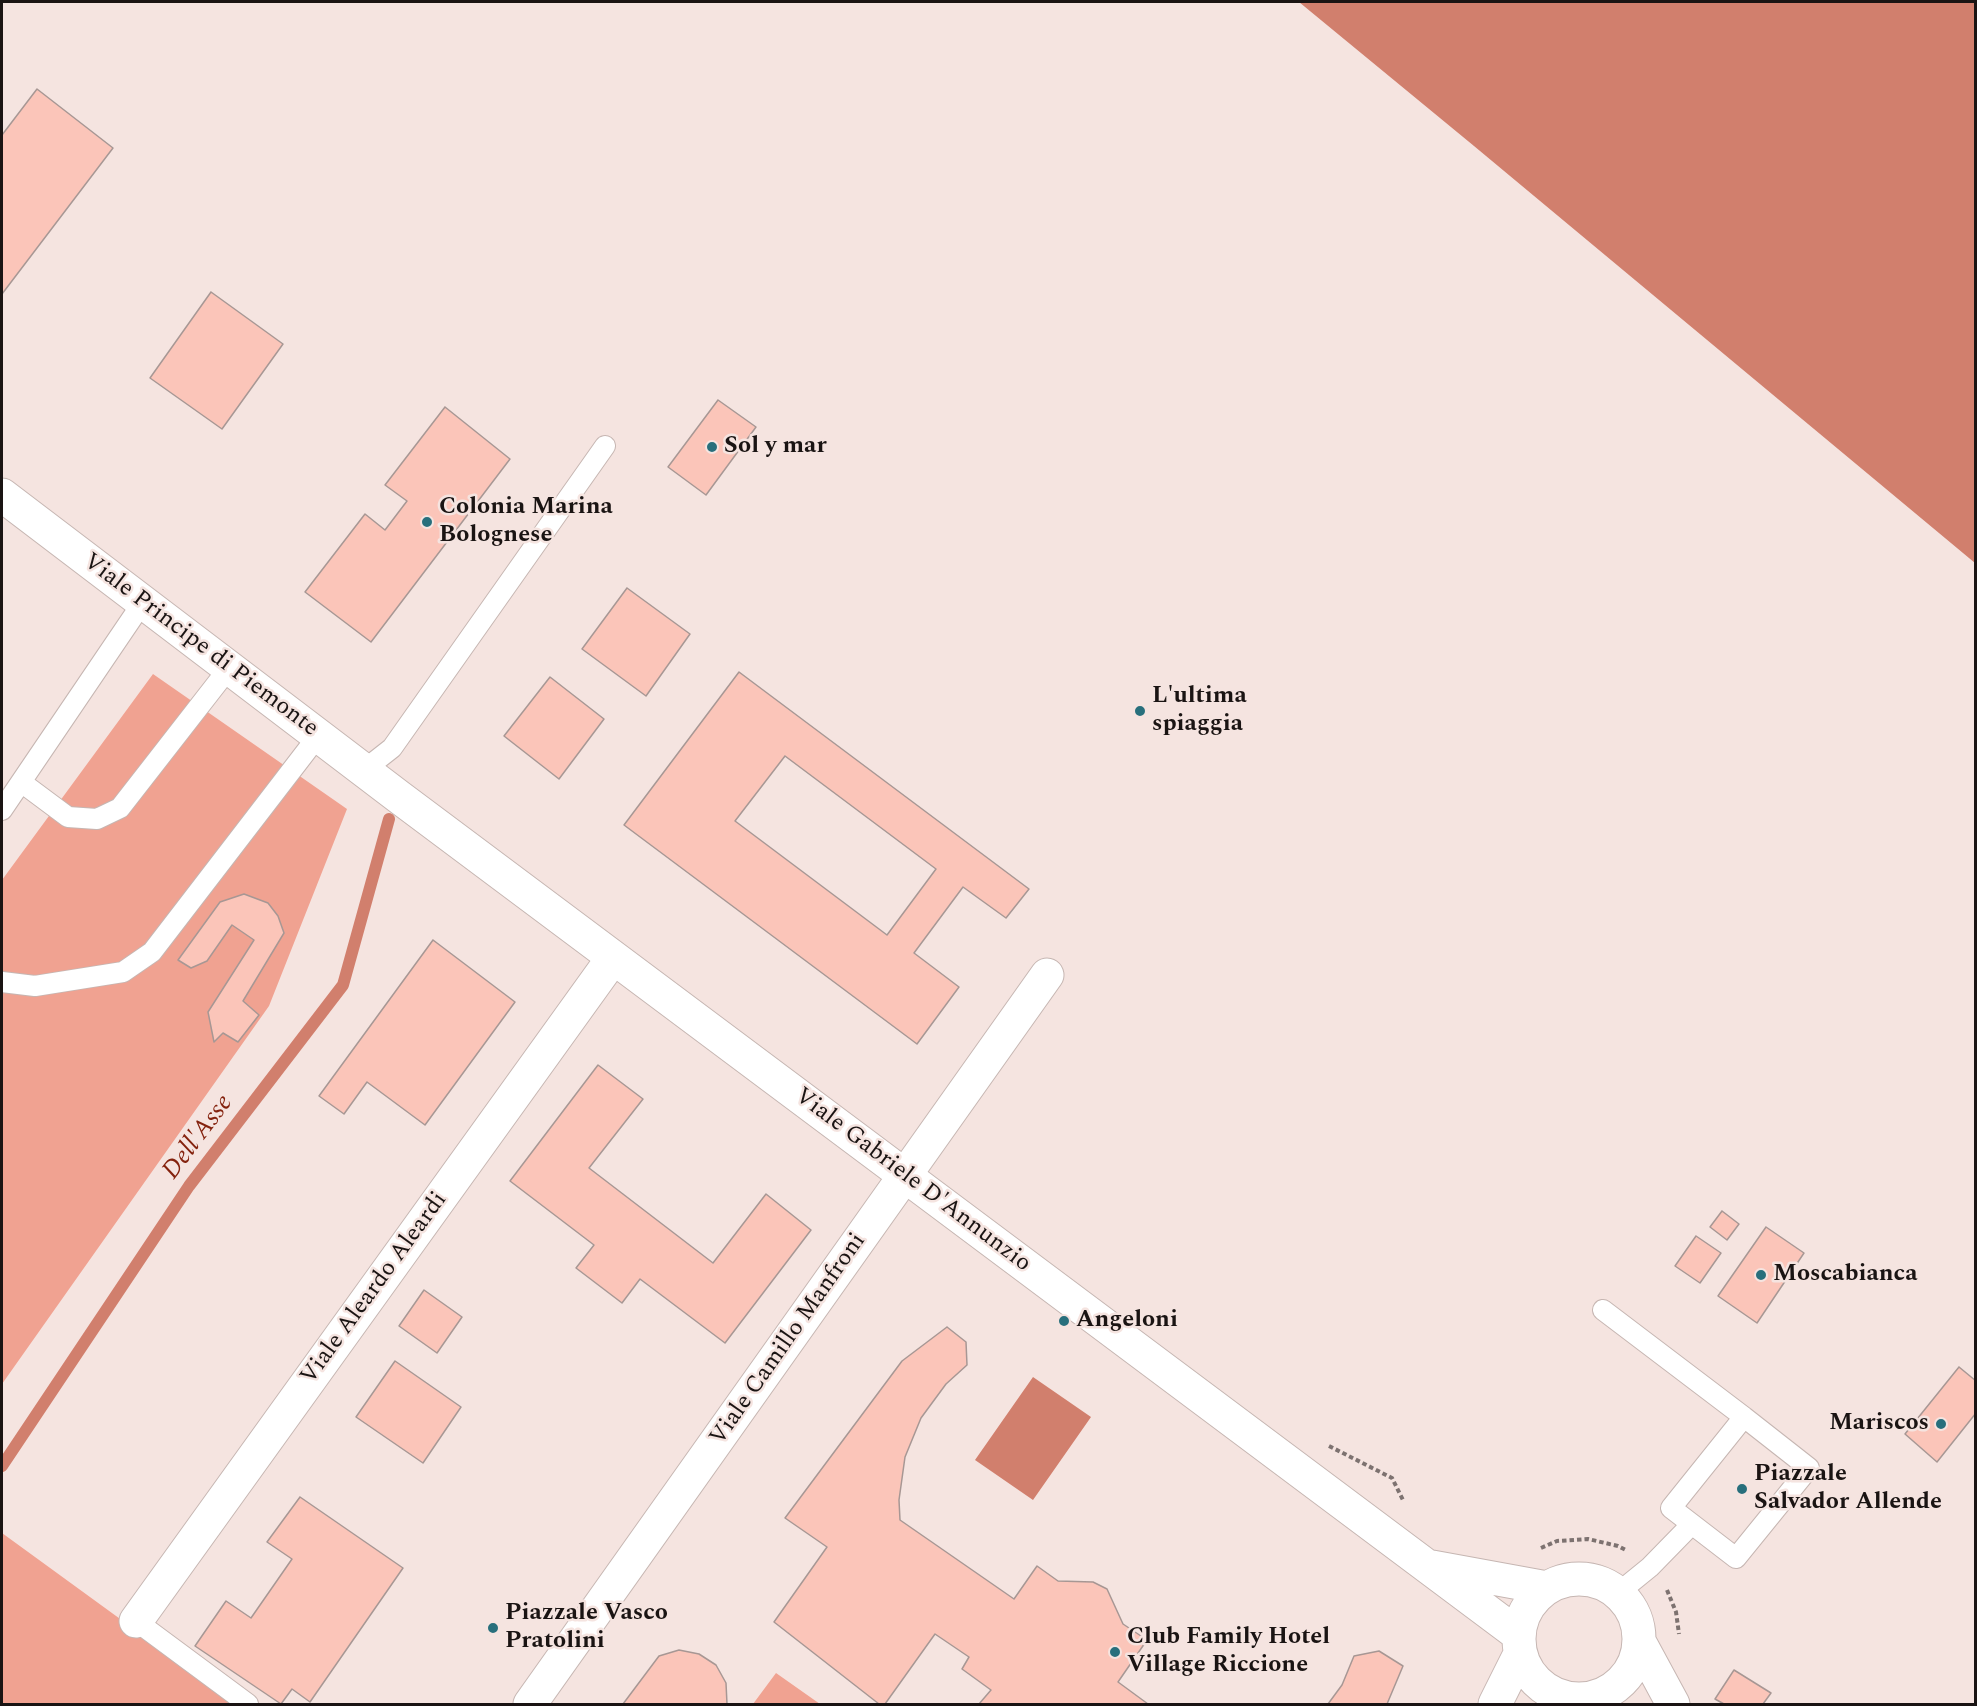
<!DOCTYPE html>
<html>
<head>
<meta charset="utf-8">
<style>
  body { margin:0 }
  #map { position:relative; width:1977px; height:1706px; overflow:hidden; background:#f5e4e0; font-family:Spectral,serif }
  canvas { display:block }
  .frame { position:absolute; inset:0; border:3px solid #1a1413; pointer-events:none }
</style>
</head>
<body>
<div id="map">
<canvas width="1977" height="1706"></canvas>
<div class="frame"></div>
</div>
<script>
const ctx = document.querySelector('canvas').getContext('2d');
ctx.lineJoin = 'round';
function fill(path, color) { ctx.fillStyle = color; ctx.fill(path, 'evenodd'); }
const poly = rows => new Path2D(rows.map(r => 'M' + r).join(''));
function trace(path, color, width, dash) { ctx.strokeStyle = color; ctx.lineWidth = width; ctx.lineCap = dash ? 'butt' : 'round'; ctx.setLineDash(dash || []); ctx.stroke(path); }
function drawText(font, color, halo, rows, align = 'center') {
  ctx.font = font + ' Spectral,serif'; ctx.lineWidth = 5; ctx.setLineDash([]); ctx.textBaseline = 'middle'; ctx.strokeStyle = halo; ctx.fillStyle = color; for (const [text, x, y, turn = 0] of rows) {
    ctx.save(); ctx.translate(x, y); ctx.rotate((+turn || 0) * Math.PI / 180); ctx.textAlign = isNaN(turn) ? turn : align; if (halo) ctx.strokeText(text, 0, 0); ctx.fillText(text, 0, 0); ctx.restore();
  }
}
const green = poly([
  [153,674,347,809,269,1006,2,1384,2,880],
  [2,1533,237,1704,2,1704],
  [776,1673,820,1704,753,1704]
]);
const water = poly([
  [1299,2,1975,2,1975,563,1474,146],
  [1033,1377,1091,1417,1033,1500,975,1460]
]);
const stream = poly([
  [2,1466,189,1186,343,985,389,819]
]);
const building = poly([
  [37,89,113,148,2,294,2,135,37,89],
  [211,292,283,344,222,429,150,378,211,292],
  [718,400,756,427,706,495,668,467,718,400],
  [445,407,510,459,371,642,305,592,365,514,385,530,407,501,385,485,445,407],
  [627,588,690,634,646,696,582,649,627,588],
  [739,672,1029,889,1006,918,963,887,914,953,959,987,917,1044,624,825,739,672],
  [785,756,936,869,887,935,735,821,785,756],
  [550,677,604,719,559,779,504,736,550,677],
  [244,894,268,903,278,916,284,933,243,1001,259,1015,238,1042,223,1033,214,1042,208,1012,254,940,232,925,207,961,191,968,178,960,220,902,244,894],
  [433,940,515,1002,425,1125,367,1082,344,1114,319,1096,433,940],
  [598,1065,643,1099,589,1168,713,1263,766,1194,811,1230,725,1343,640,1279,622,1303,576,1268,594,1245,510,1181,598,1065],
  [1722,1211,1739,1224,1727,1240,1710,1227,1722,1211],
  [1766,1227,1804,1253,1757,1323,1718,1296,1766,1227],
  [1696,1236,1721,1253,1700,1283,1675,1266,1696,1236],
  [424,1290,462,1317,437,1353,399,1326,424,1290],
  [947,1327,966,1342,967,1365,946,1384,921,1418,905,1457,899,1500,900,1520,1014,1599,1037,1566,1058,1581,1093,1582,1107,1589,1123,1624,1147,1640,1118,1682,1148,1704,979,1704,991,1690,962,1669,969,1657,935,1634,885,1704,879,1704,774,1622,827,1547,785,1518,902,1361,947,1327],
  [395,1361,461,1407,423,1463,356,1417,395,1361],
  [1959,1367,1976,1381,1976,1413,1937,1462,1905,1434,1959,1367],
  [300,1497,403,1568,310,1702,292,1689,281,1704,195,1646,226,1601,251,1618,292,1559,267,1542,300,1497],
  [679,1650,699,1654,716,1665,726,1683,727,1704,623,1704,659,1656,679,1650],
  [1379,1651,1403,1666,1387,1704,1328,1704,1342,1685,1354,1656,1379,1651],
  [1734,1670,1771,1693,1763,1704,1724,1704,1715,1699,1734,1670]
]);
const path = poly([
  [1329,1446,1392,1478,1404,1502],
  [1541,1548,1557,1541,1588,1539,1618,1546,1626,1550],
  [1667,1590,1676,1612,1679,1634]
]);
const lane = poly([
  [364,770,392,748,605,446],
  [21,782,68,817,97,819,120,808,229,668],
  [2,810,143,602],
  [2,982,35,986,123,972,152,952,318,736],
  [1603,1310,1744,1417],
  [1744,1417,1809,1468,1736,1558,1671,1508,1744,1417],
  [1618,1593,1650,1567,1692,1524],
  [136,1621,248,1704]
]);
const street = poly([
  [136,1621,613,958],
  [530,1704,1047,975]
]);
const secondary = poly([
  [2,495,399,797,1519,1635],
  [1432,1567,1547,1588],
  '1519 1639a60 60 0 1 1 120 0a60 60 0 1 1-120 0Z',
  [1640,1643,1673,1704],
  [1495,1704,1520,1654]
]);
const markers = [
  [712,447,6,"#286f7c"],
  [427,522,6,"#286f7c"],
  [1140,711,6,"#286f7c"],
  [1761,1275,6,"#286f7c"],
  [1064,1321,6,"#286f7c"],
  [1941,1424,6,"#286f7c"],
  [1742,1489,6,"#286f7c"],
  [493,1628,6,"#286f7c"],
  [1115,1652,6,"#286f7c"]
];
const poiNames = [
  ["Sol y mar",724,447],
  ["Colonia Marina",439,508],
  ["Bolognese",439,536],
  ["L'ultima",1152,697],
  ["spiaggia",1152,725],
  ["Moscabianca",1773,1275],
  ["Angeloni",1076,1321],
  ["Mariscos",1929,1424,"right"],
  ["Piazzale",1754,1475],
  ["Salvador Allende",1754,1503],
  ["Piazzale Vasco",505,1614],
  ["Pratolini",505,1642],
  ["Club Family Hotel",1127,1638],
  ["Village Riccione",1127,1666]
];
const streetNames = [
  ["Viale Principe di Piemonte",200,646,37],
  ["Viale Gabriele D'Annunzio",912,1181,37],
  ["Viale Aleardo Aleardi",375,1289,-54],
  ["Viale Camillo Manfroni",789,1340,-55]
];
const waterNames = [
  ["Dell'Asse",199,1138,-53]
];
fill(green, '#f0a291');
fill(water, '#d17f6d');
trace(stream, '#d17f6d', 12);
fill(building, '#fbc5b9');
trace(building, '#a79794', 1.5);
trace(lane, '#c6b6b2', 22);
trace(street, '#c6b6b2', 35);
trace(secondary, '#c6b6b2', 35);
trace(path, '#7d7270', 4, [4.5, 3]);
trace(lane, '#fff', 20);
trace(street, '#fff', 33);
trace(secondary, '#fff', 33);
for (const [x, y, r, color] of markers) { const dot = new Path2D(); dot.arc(x, y, r, 0, 2 * Math.PI); ctx.fillStyle = color; ctx.fill(dot); trace(dot, '#f5e4e0', 2); }
drawText('bold 24px', '#1a1413', '#f5e4e0', poiNames, 'left');
drawText('24px', '#1a1413', '#f5e4e0', streetNames);
drawText('italic 26px', '#84220e', '#f5e4e0', waterNames);
</script>
</body>
</html>
